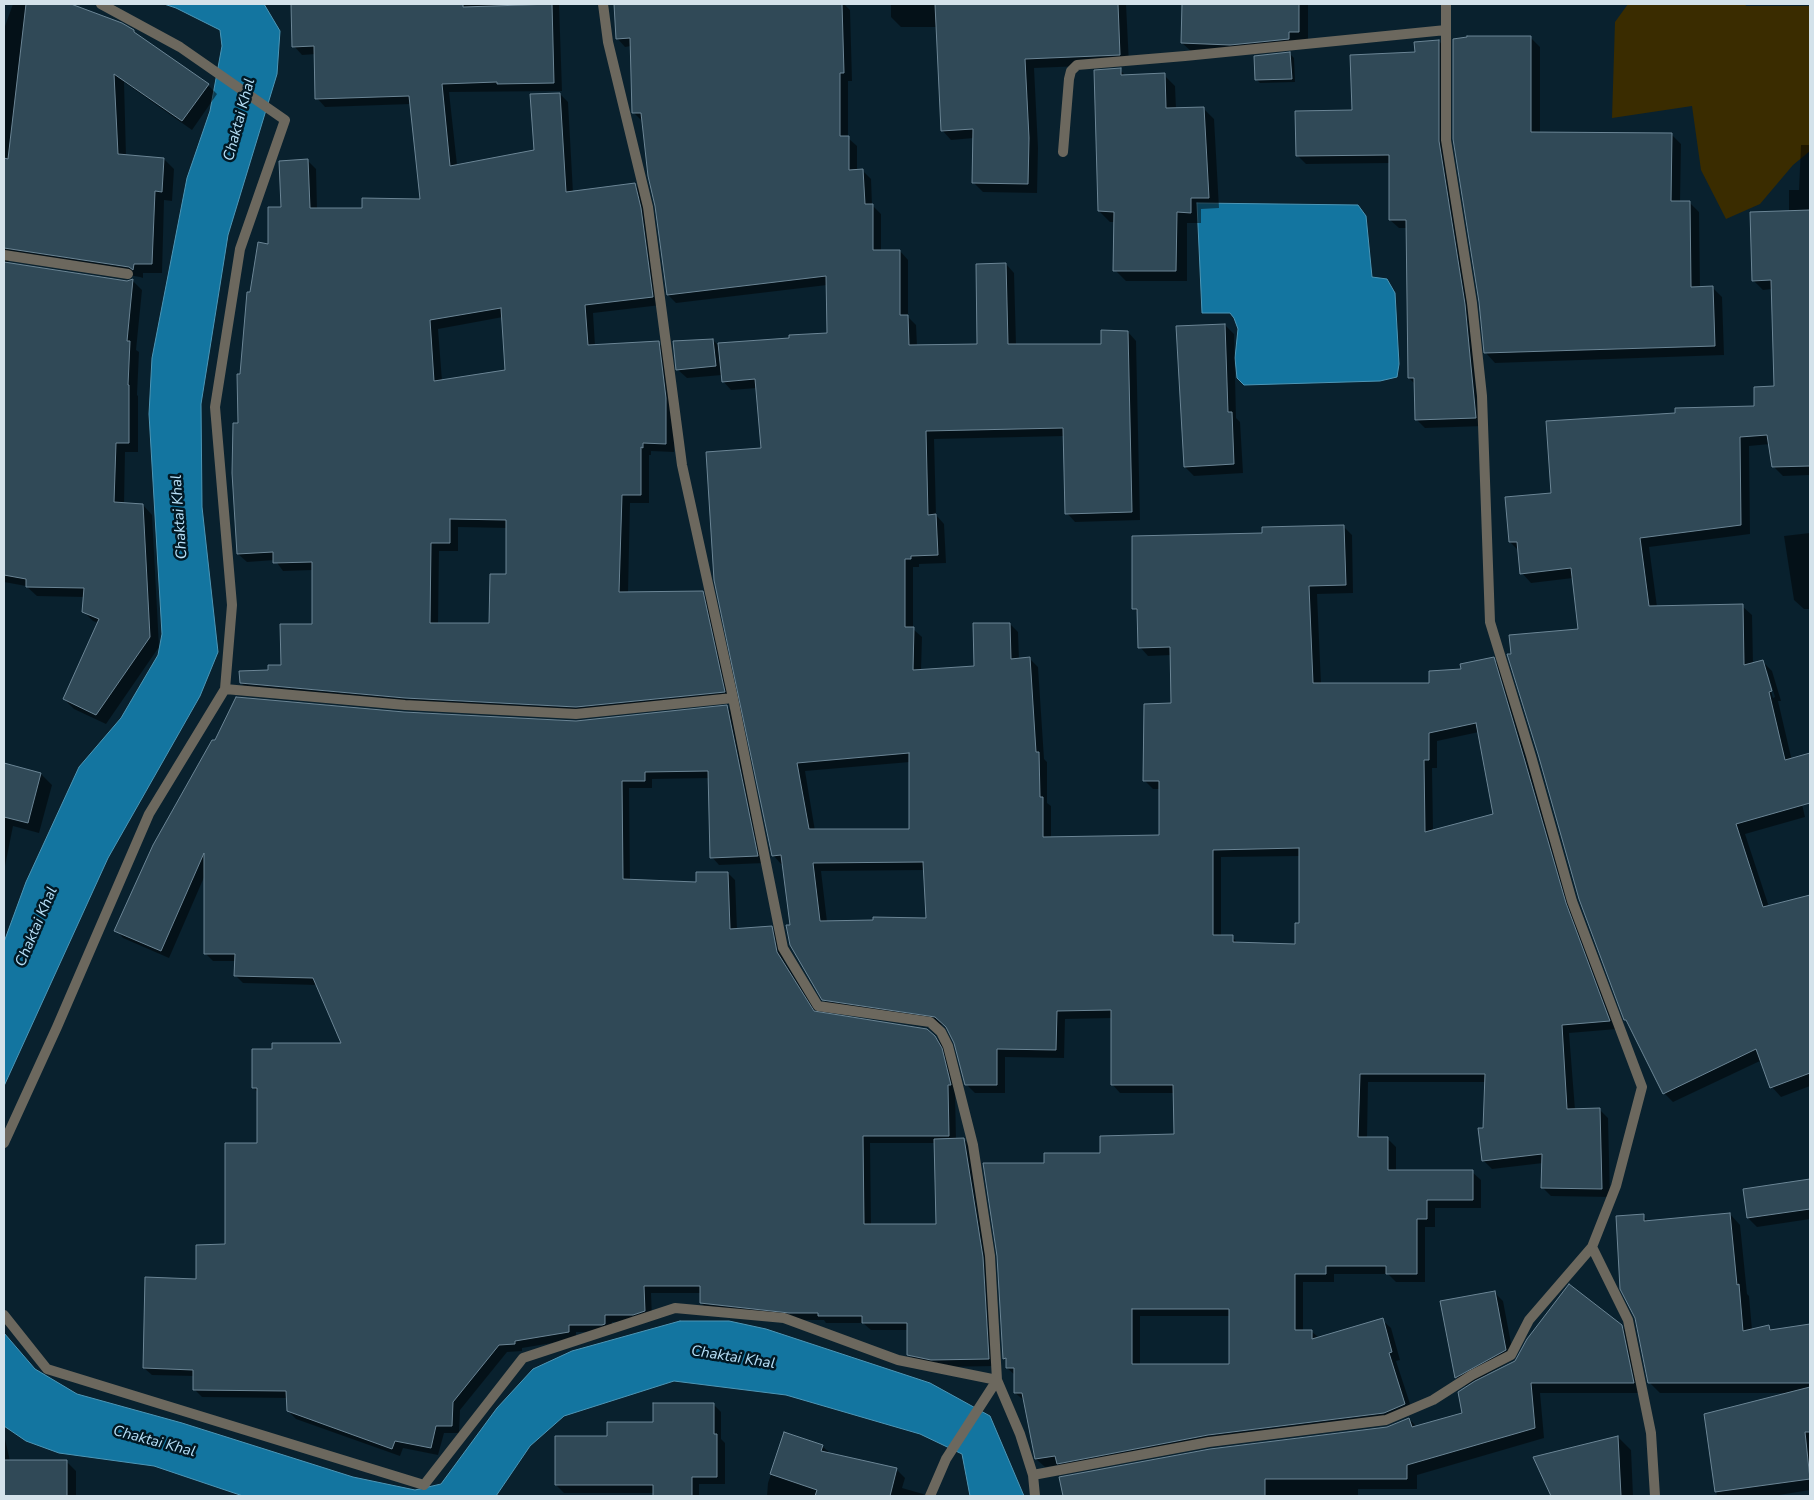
<!DOCTYPE html>
<html>
<head>
<meta charset="utf-8">
<style>
  body { margin:0 }
  #map { position:relative; width:1814px; height:1500px; overflow:hidden; background:#09212e; font-family:"Nunito Sans",sans-serif }
  canvas { display:block }
  .frame { position:absolute; inset:0; border:5px solid #d4e2ea; pointer-events:none }
</style>
</head>
<body>
<div id="map">
<canvas width="1814" height="1500"></canvas>
<div class="frame"></div>
</div>
<script>
const ctx = document.querySelector('canvas').getContext('2d');
ctx.lineJoin = 'round';
function fill(path, color) { ctx.fillStyle = color; ctx.fill(path, 'evenodd'); }
const poly = rows => new Path2D(rows.map(r => 'M' + r).join(''));
function trace(path, color, width, dash) { ctx.strokeStyle = color; ctx.lineWidth = width; ctx.lineCap = dash ? 'butt' : 'round'; ctx.setLineDash(dash || []); ctx.stroke(path); }
function drawText(font, color, halo, rows, align = 'center') {
  ctx.font = font + ' "Nunito Sans",sans-serif'; ctx.lineWidth = 5; ctx.setLineDash([]); ctx.textBaseline = 'middle'; ctx.strokeStyle = halo; ctx.fillStyle = color; for (const [text, x, y, turn = 0] of rows) {
    ctx.save(); ctx.translate(x, y); ctx.rotate((+turn || 0) * Math.PI / 180); ctx.textAlign = isNaN(turn) ? turn : align; if (halo) ctx.strokeText(text, 0, 0); ctx.fillText(text, 0, 0); ctx.restore();
  }
}
const green = poly([
  [1628,4,1745,4,1746,6,1810,6,1810,151,1793,165,1760,204,1726,219,1701,170,1692,106,1612,118,1615,22]
]);
const water = poly([
  [164,4,264,4,280,31,277,74,228,235,201,404,202,507,218,652,200,696,108,858,4,1086,4,942,26,882,79,767,121,718,158,655,162,634,149,414,152,358,187,178,210,111,222,46,220,30,176,8,164,4],
  [1197,203,1358,205,1366,216,1372,277,1387,279,1395,293,1399,364,1397,377,1380,381,1244,385,1237,378,1235,358,1238,329,1234,318,1230,313,1202,313,1197,203],
  [680,1321,729,1321,766,1329,930,1383,990,1416,1024,1496,970,1496,962,1454,920,1434,786,1395,674,1381,564,1416,530,1446,496,1496,243,1496,154,1466,59,1453,26,1441,4,1426,4,1333,35,1369,77,1394,182,1423,353,1477,415,1490,441,1484,497,1408,533,1369,572,1351,680,1321]
]);
const shadow = poly([
  [13,4,65,4,121,24,134,31,141,39,208,85,217,94,192,130,124,82,126,156,164,159,174,169,172,201,164,200,162,273,143,273,143,278,140,277,16,257,11,258,7,264,127,282,132,280,142,290,136,350,139,352,137,395,138,396,138,452,125,452,124,504,143,505,152,515,159,647,106,724,74,709,64,699,99,623,93,621,83,611,84,597,37,596,26,586,4,582,4,29],
  [292,4,559,4,562,91,449,92,457,165,535,151,560,94,568,102,573,193,635,184,643,193,661,305,593,313,595,346,658,343,667,351,674,407,674,452,651,451,651,455,649,455,649,503,630,503,628,593,702,592,711,601,732,700,585,715,249,691,241,683,282,667,313,625,313,570,283,571,275,560,247,562,238,554,241,376,251,293,283,209,308,161,316,169,317,209,363,209,421,200,411,104,325,107,317,98,316,54,302,55,294,46],
  [503,317,506,371,442,381,438,329],
  [458,527,507,528,507,575,490,624,438,624,439,551,458,551],
  [616,4,844,4,850,10,852,81,848,81,848,138,857,146,857,171,863,171,871,179,872,205,881,214,881,251,900,251,908,260,908,317,916,325,917,346,979,345,1006,264,1014,273,1016,345,1102,346,1128,332,1136,341,1140,520,1075,522,1067,513,1065,436,934,439,936,515,944,524,946,563,919,564,919,567,913,567,913,629,922,637,921,671,975,667,1010,624,1018,632,1019,659,1029,658,1038,667,1044,759,1047,762,1047,803,1051,806,1051,838,1160,837,1160,789,1153,789,1145,781,1172,704,1172,655,1148,656,1140,647,1138,613,1134,608,1264,535,1343,526,1352,535,1353,593,1317,594,1321,684,1431,684,1493,659,1502,667,1617,1029,1569,1033,1575,1110,1599,1109,1608,1118,1610,1197,1551,1196,1542,1187,1543,1163,1492,1169,1483,1160,1486,1082,1368,1082,1367,1138,1387,1138,1396,1147,1396,1172,1472,1172,1481,1180,1481,1208,1435,1208,1435,1227,1425,1227,1425,1282,1396,1282,1388,1274,1334,1274,1334,1282,1303,1282,1303,1331,1311,1331,1319,1338,1382,1320,1391,1328,1400,1360,1396,1361,1413,1413,1217,1443,1066,1471,1060,1465,1045,1467,1036,1459,1025,1401,1015,1393,1015,1375,1007,1368,1007,1361,1004,1358,1045,1164,1102,1154,1175,1136,1175,1093,1120,1093,1112,1084,1112,1018,1065,1019,1064,1058,1005,1057,1005,1093,975,1093,966,1084,955,1042,944,1025,832,1008,823,999,791,926,784,864,781,864,773,855,762,449,757,388,731,390,723,381,722,375,687,378,678,370,713,340,720,347,828,334,827,285,676,303,668,295,656,206,642,121,634,113,631,46,625,47,617,38],
  [1479,732,1495,815,1433,831,1432,768,1437,768,1437,741],
  [910,762,910,830,815,831,805,771],
  [1300,856,1300,924,1296,945,1239,944,1232,937,1221,937,1221,857],
  [925,870,927,919,827,922,821,871],
  [1140,1316,1231,1316,1231,1365,1140,1365],
  [891,4,1126,4,1129,64,1034,68,1038,148,1037,193,983,192,974,183,974,138,951,140,942,130,937,27,901,27,891,17],
  [1183,4,1308,4,1308,41,1192,52,1182,43],
  [1530,37,1540,47,1540,133,1671,134,1681,144,1680,202,1689,202,1699,212,1700,288,1713,288,1722,297,1724,355,1495,363,1486,353],
  [1439,41,1447,50,1447,150,1484,426,1425,428,1416,419,1415,384,1409,378,1407,228,1399,228,1390,220,1390,163,1306,164,1298,156,1354,111,1416,53],
  [1290,54,1294,58,1295,82,1260,83,1256,79],
  [1120,70,1126,76,1164,75,1175,86,1176,109,1203,108,1214,119,1219,208,1201,209,1201,223,1187,223,1187,281,1126,281,1115,270,1115,222,1110,222,1099,211],
  [1801,145,1810,145,1810,475,1783,476,1774,467,1770,444,1749,446,1750,534,1649,547,1657,607,1742,606,1752,615,1753,664,1762,661,1772,671,1781,701,1778,701,1805,817,1745,834,1769,907,1810,896,1810,1086,1781,1097,1772,1087,1762,1060,1673,1102,1664,1093,1625,1019,1573,578,1531,583,1522,573,1519,551,1510,542,1552,494,1677,414,1755,407,1775,387,1772,289,1763,290,1753,280,1789,212,1789,190,1799,190],
  [1765,671,1767,671,1775,697,1773,698],
  [1225,325,1234,334,1236,418,1240,422,1243,473,1194,476,1185,467],
  [1810,533,1810,609,1804,609,1794,600,1784,536],
  [727,707,735,714,764,863,719,865,712,857,710,778,652,779,652,788,629,788,630,881,698,884,728,873,735,880,737,930,771,928,779,935,784,960,817,1013,935,1037,943,1045,955,1092,956,1140,964,1139,971,1147,990,1265,996,1366,940,1367,916,1362,909,1354,908,1330,871,1330,863,1323,826,1323,824,1320,798,1320,709,1311,701,1303,701,1293,651,1293,652,1318,641,1322,612,1322,612,1331,610,1332,576,1332,576,1339,522,1348,522,1351,507,1352,460,1410,459,1433,444,1433,438,1455,403,1448,400,1456,296,1419,288,1411,287,1398,202,1397,194,1389,194,1376,152,1375,144,1368,197,1280,227,1246,258,1144,258,1093,253,1087,274,1050,343,1044,317,985,243,983,235,975,236,961,213,961,205,953,205,875,169,958,123,938,116,930,155,846,404,713,576,722],
  [870,1143,936,1143,937,1225,871,1225],
  [4,765,41,774,52,785,39,833,13,826,4,871],
  [1810,1180,1810,1219,1757,1227,1748,1218,1744,1190],
  [1730,1214,1740,1225,1747,1294,1749,1296,1752,1330,1768,1326,1773,1331,1810,1325,1810,1490,1773,1496,1717,1496,1706,1415,1787,1393,1660,1393,1649,1382,1643,1216,1649,1222],
  [1494,1292,1503,1301,1514,1359,1487,1374,1488,1376,1621,1326,1632,1336,1643,1393,1540,1393,1544,1438,1417,1475,1417,1489,1358,1489,1358,1496,1064,1496,1061,1478,1387,1428,1409,1419,1417,1427,1463,1414,1475,1382,1474,1381,1465,1386,1456,1377],
  [713,1404,721,1412,721,1439,725,1443,725,1484,699,1484,699,1496,654,1496,654,1493,564,1493,556,1485,608,1437],
  [785,1434,822,1446,831,1454,897,1470,905,1478,902,1488,923,1494,925,1496,767,1496,768,1483],
  [4,1435,10,1461,66,1461,76,1471,76,1496,4,1496],
  [1618,1437,1631,1450,1633,1496,1553,1496,1535,1458]
]);
const building = poly([
  [26,4,71,4,122,23,134,30,134,32,209,84,182,121,114,74,118,154,164,158,162,192,155,191,152,264,134,264,133,270,129,267,4,248,4,158,8,159,26,4],
  [291,4,463,4,463,7,552,4,554,83,497,84,497,82,442,84,450,166,534,150,530,94,560,93,566,192,635,183,641,208,653,297,585,305,588,345,659,341,666,398,666,444,643,443,643,448,641,447,641,495,622,495,619,592,703,591,725,692,576,707,405,698,240,683,239,671,268,670,268,665,281,665,280,624,312,624,312,562,273,563,273,552,237,554,232,473,233,423,238,423,237,374,240,374,247,292,250,292,258,242,268,244,268,207,281,207,279,161,308,159,310,208,362,208,362,198,420,199,409,96,315,99,314,46,292,47,291,4],
  [501,308,505,370,434,381,430,320,501,308],
  [450,519,506,520,506,574,490,574,489,623,430,623,431,543,450,543,450,519],
  [614,4,842,4,844,73,840,73,840,136,849,136,849,170,863,169,865,204,873,204,873,250,900,250,900,315,908,315,909,345,977,344,976,264,1006,263,1008,344,1101,344,1101,330,1128,331,1132,512,1065,514,1063,428,926,431,928,515,936,514,938,555,911,556,911,559,905,559,905,627,914,627,913,670,974,666,973,623,1010,623,1011,659,1030,657,1036,752,1039,752,1040,797,1043,797,1043,837,1159,835,1159,781,1143,781,1144,704,1171,703,1170,647,1138,648,1137,609,1132,609,1132,536,1262,533,1262,527,1344,525,1346,585,1309,586,1313,683,1429,683,1429,671,1461,669,1460,664,1494,657,1524,758,1566,903,1610,1021,1562,1025,1567,1109,1600,1108,1602,1189,1541,1188,1542,1154,1482,1161,1478,1128,1483,1128,1485,1074,1360,1074,1358,1137,1388,1137,1388,1170,1473,1170,1473,1200,1427,1200,1427,1219,1417,1219,1417,1274,1386,1274,1386,1266,1326,1266,1326,1274,1295,1274,1295,1330,1312,1330,1312,1339,1383,1318,1392,1352,1389,1353,1405,1404,1384,1413,1208,1435,1057,1464,1055,1456,1035,1459,1022,1393,1014,1393,1014,1368,1006,1368,1006,1358,1003,1359,997,1256,983,1163,1044,1163,1044,1153,1100,1153,1100,1136,1174,1134,1173,1085,1111,1085,1111,1010,1057,1011,1056,1050,997,1049,997,1085,965,1085,954,1043,946,1027,935,1017,822,1000,790,945,786,925,790,925,781,855,772,856,714,580,706,452,761,448,755,379,722,382,718,343,789,338,789,335,827,333,826,276,667,295,655,206,648,176,641,113,632,113,630,38,616,39,614,4],
  [1476,723,1493,814,1425,832,1424,760,1429,760,1429,733,1476,723],
  [909,753,909,829,809,829,797,763,909,753],
  [1299,848,1299,923,1295,923,1295,944,1233,942,1233,935,1213,935,1213,850,1299,848],
  [923,862,926,918,873,917,873,920,820,921,813,863,923,862],
  [1132,1309,1229,1309,1229,1364,1132,1364,1132,1309],
  [935,4,1118,4,1120,55,1025,59,1029,138,1028,184,972,183,973,129,941,131,935,4],
  [1182,4,1299,4,1299,32,1289,32,1289,39,1230,45,1181,43,1182,4],
  [1467,36,1531,36,1531,132,1672,133,1671,201,1690,201,1691,287,1713,286,1715,346,1484,353,1479,302,1453,139,1453,39,1467,37,1467,36],
  [1439,40,1439,141,1465,304,1476,418,1415,420,1414,378,1408,378,1406,220,1389,220,1389,155,1296,156,1295,111,1352,110,1350,55,1415,52,1414,42,1439,40],
  [1290,52,1292,79,1255,80,1254,56,1290,52],
  [1121,68,1121,75,1165,73,1166,108,1204,107,1209,198,1191,198,1191,213,1177,212,1176,271,1113,271,1114,212,1098,211,1094,70,1121,68],
  [1810,210,1810,466,1772,467,1767,435,1740,437,1741,525,1640,538,1649,606,1743,604,1744,665,1763,660,1772,691,1769,692,1785,760,1810,753,1810,803,1736,824,1763,907,1810,895,1810,1073,1770,1088,1756,1049,1663,1094,1626,1020,1624,1020,1579,899,1538,754,1507,654,1511,654,1509,635,1578,629,1571,568,1520,574,1517,542,1509,542,1505,497,1551,493,1546,421,1675,413,1675,408,1754,406,1754,387,1774,386,1771,280,1752,281,1750,212,1810,210],
  [4,262,127,281,133,279,127,341,130,341,128,385,129,385,129,443,116,443,114,502,143,504,150,637,96,715,63,699,99,619,82,612,84,588,26,587,26,579,4,575,4,262],
  [1225,324,1228,412,1232,412,1234,464,1184,467,1176,326,1225,324],
  [713,339,716,366,676,370,673,341,713,339],
  [236,697,404,712,576,721,727,705,758,856,710,858,708,771,645,772,645,781,622,781,623,879,696,882,696,872,728,872,730,929,772,926,777,952,814,1011,927,1029,935,1036,942,1048,951,1085,948,1085,949,1136,863,1136,864,1224,936,1224,934,1139,964,1138,983,1257,989,1359,931,1360,907,1355,907,1323,862,1323,862,1316,818,1316,818,1313,789,1313,700,1303,700,1286,644,1286,645,1311,633,1315,605,1315,605,1324,602,1325,569,1325,569,1332,515,1341,515,1344,499,1345,453,1402,452,1426,436,1426,431,1448,395,1441,392,1449,287,1411,286,1391,193,1390,193,1370,143,1368,145,1277,196,1279,196,1245,225,1244,225,1143,257,1143,257,1088,252,1088,252,1049,272,1049,272,1043,341,1043,313,978,234,976,235,954,204,954,204,853,161,951,114,931,153,845,212,740,215,740,236,697],
  [4,763,41,773,28,823,4,817,4,763],
  [1810,1179,1810,1209,1747,1218,1743,1189,1810,1179],
  [1730,1213,1737,1285,1739,1284,1743,1331,1769,1325,1770,1330,1810,1324,1810,1383,1648,1383,1635,1318,1620,1289,1616,1216,1644,1214,1644,1221,1730,1213],
  [1569,1284,1622,1325,1634,1383,1531,1383,1535,1428,1407,1465,1407,1479,1265,1479,1265,1496,1063,1496,1059,1477,1210,1449,1387,1427,1409,1418,1412,1427,1462,1413,1458,1392,1475,1381,1515,1361,1527,1339,1569,1284],
  [1495,1291,1506,1350,1455,1378,1440,1301,1495,1291],
  [1810,1387,1810,1432,1805,1432,1810,1479,1715,1492,1704,1414,1810,1387],
  [653,1403,714,1403,714,1434,717,1434,717,1477,692,1477,692,1496,653,1496,653,1485,555,1485,555,1436,607,1436,607,1422,653,1422,653,1403],
  [784,1432,823,1445,821,1451,897,1468,890,1496,815,1496,817,1490,770,1474,784,1432],
  [1618,1436,1621,1496,1551,1496,1533,1457,1618,1436],
  [4,1460,67,1460,67,1496,4,1496,4,1460]
]);
const minor = poly([
  [603,4,608,42,648,207,682,465,733,698,783,948,818,1006,930,1022,941,1032,948,1046,973,1145,990,1256,997,1380,1020,1434,1033,1475,1035,1496],
  [1063,152,1069,79,1071,71,1077,65,1185,56,1446,30],
  [4,255,128,274],
  [225,689,405,705,576,714,733,698],
  [4,1143,57,1027,149,814,225,689,232,605,215,407,240,249,285,120,180,47,101,4],
  [1592,1247,1628,1320,1651,1433,1655,1496],
  [4,1315,47,1369,424,1485,523,1358,675,1308,784,1318,898,1360,997,1380],
  [1033,1475,1209,1442,1386,1420,1433,1400,1472,1375,1511,1355,1529,1320,1592,1247,1616,1186,1642,1087,1572,901,1531,756,1490,622,1482,396,1472,303,1446,140,1446,4],
  [930,1496,946,1459,997,1380]
]);
const waterNames = [
  ["Chaktai Khal",240,120,-75],
  ["Chaktai Khal",180,517,-94],
  ["Chaktai Khal",37,927,-67],
  ["Chaktai Khal",733,1358,9],
  ["Chaktai Khal",154,1442,15]
];
fill(green, '#3a2c00');
fill(water, '#1375a0');
trace(water, '#4d96b6', 1);
fill(shadow, '#0007');
fill(building, '#304957');
trace(building, '#6b8595', 1);
trace(minor, '#6c685e', 10);
drawText('italic 15px', '#b8e1f9', '#011824', waterNames);
</script>
</body>
</html>
